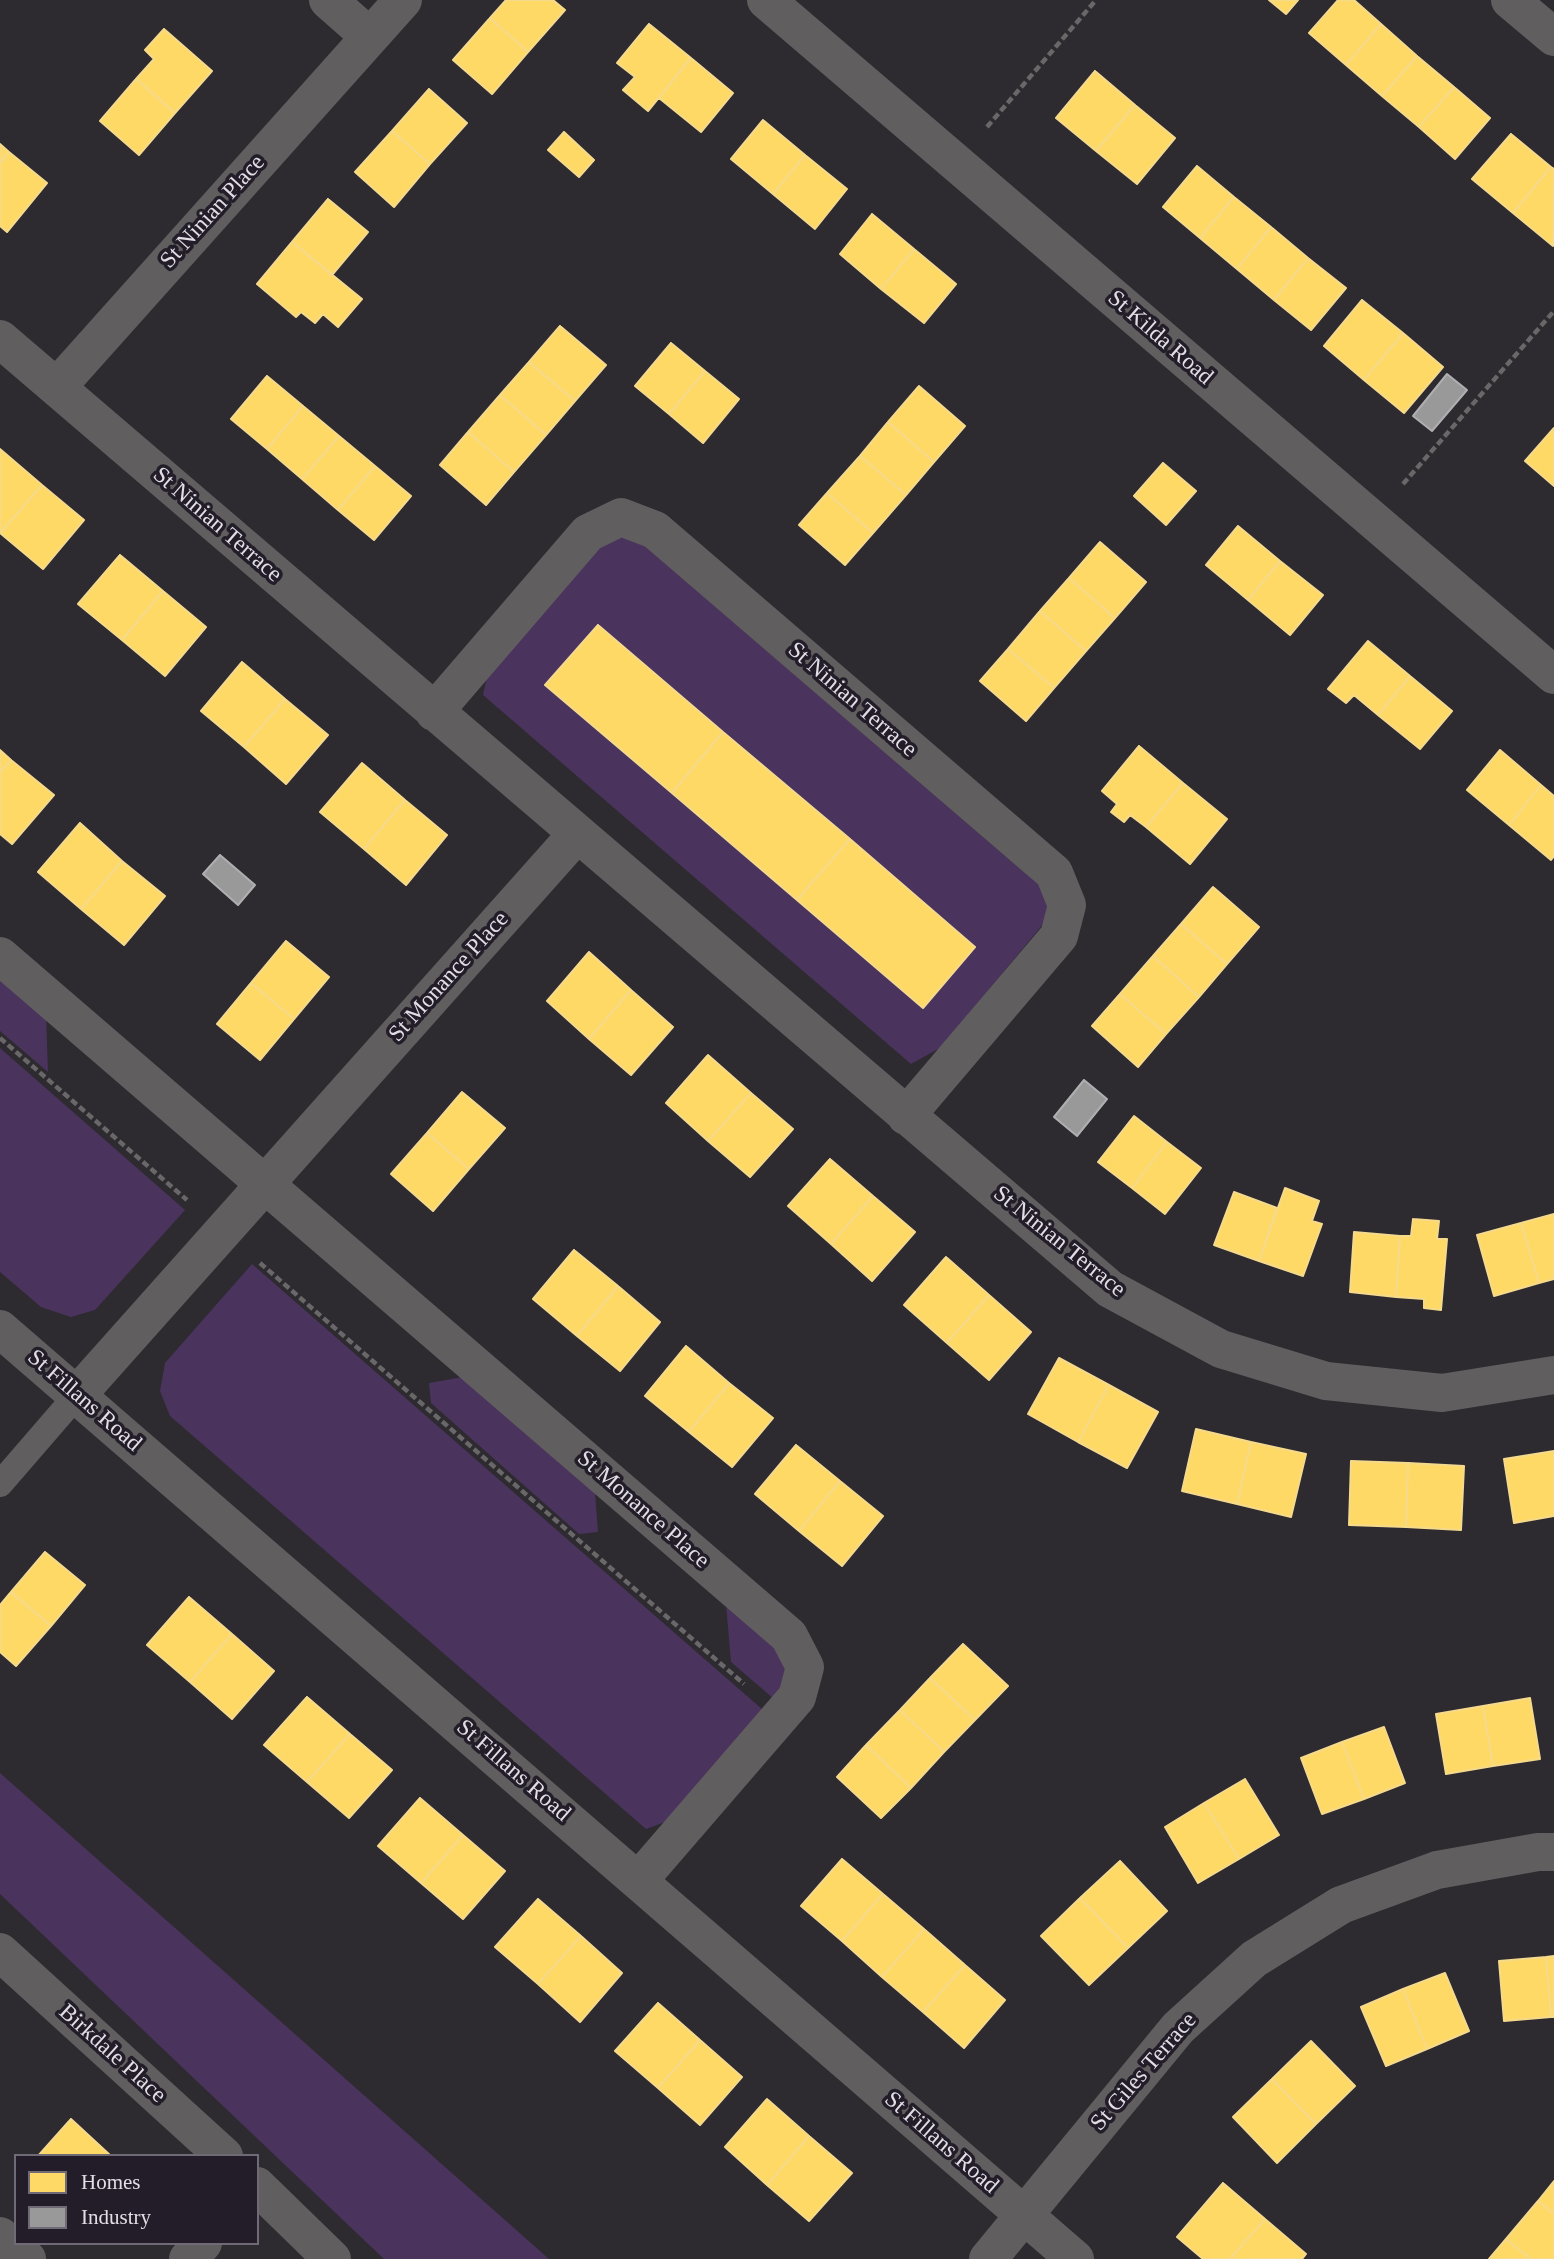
<!DOCTYPE html>
<html>
<head>
<meta charset="utf-8">
<style>
  body { margin:0 }
  #map { position:relative; width:1554px; height:2259px; overflow:hidden; background:#2d2a30; font-family:"Times New Roman",serif }
  canvas { display:block }
  .legend { position:absolute; left:14px; top:2154px; width:245px; height:91px; box-sizing:border-box; background:#231d29; border:2px solid #6f6a75; margin:0; padding:9px 12px; list-style:none; font-size:21px; color:#e2dee6 }
  .legend li { display:flex; align-items:center; gap:14px; height:35px }
  .legend b { width:35px; border:2px solid #6f6a75 }
</style>
</head>
<body>
<div id="map">
<canvas width="1554" height="2259"></canvas>
<ul class="legend">
<li><b style="height:19px;background:#ffd966"></b>Homes</li>
<li><b style="height:19px;background:#999"></b>Industry</li>
</ul>
</div>
<script>
const ctx = document.querySelector('canvas').getContext('2d');
ctx.lineJoin = 'round';
function fill(path, color) { ctx.fillStyle = color; ctx.fill(path, 'evenodd'); }
const poly = rows => new Path2D(rows.map(r => 'M' + r).join(''));
function trace(path, color, width, dash) { ctx.strokeStyle = color; ctx.lineWidth = width; ctx.lineCap = dash ? 'butt' : 'round'; ctx.setLineDash(dash || []); ctx.stroke(path); }
function drawText(font, color, halo, rows, align = 'center') {
  ctx.font = font + ' "Times New Roman",serif'; ctx.lineWidth = 7; ctx.setLineDash([]); ctx.textBaseline = 'middle'; ctx.strokeStyle = halo; ctx.fillStyle = color; for (const [text, x, y, turn = 0] of rows) {
    ctx.save(); ctx.translate(x, y); ctx.rotate((+turn || 0) * Math.PI / 180); ctx.textAlign = isNaN(turn) ? turn : align; if (halo) ctx.strokeText(text, 0, 0); ctx.fillText(text, 0, 0); ctx.restore();
  }
}
const green = poly([
  [624,537,645,546,1041,887,1048,905,1044,923,940,1048,911,1064,483,695,487,677,601,543],
  [0,977,46,1016,48,1072,0,1031],
  [0,1048,185,1210,95,1310,71,1317,41,1307,0,1272],
  [252,1264,763,1710,665,1822,646,1829,170,1416,160,1391,165,1363],
  [463,1377,595,1492,598,1532,579,1534,431,1403,429,1383],
  [726,1604,778,1648,787,1671,784,1688,774,1699,731,1662],
  [0,1773,549,2259,384,2259,0,1894]
]);
const homes = poly([
  [506,0,553,0,565,10,528,52,490,18,506,0],
  [1269,0,1298,0,1286,14,1269,0],
  [1338,0,1354,0,1381,24,1346,65,1309,33,1338,0],
  [490,18,528,52,492,94,453,60,490,18],
  [649,24,691,58,648,111,623,90,635,77,617,63,649,24],
  [1381,24,1417,56,1382,96,1346,65,1381,24],
  [164,29,212,71,175,113,136,79,154,59,145,50,164,29],
  [1417,56,1454,87,1419,127,1382,96,1417,56],
  [691,58,733,93,701,132,659,98,691,58],
  [1095,71,1135,105,1096,151,1056,118,1095,71],
  [136,79,175,113,139,155,100,121,136,79],
  [1454,87,1490,118,1455,159,1419,127,1454,87],
  [429,89,467,123,430,164,392,131,429,89],
  [1135,105,1175,138,1137,184,1096,151,1135,105],
  [763,120,805,155,773,194,731,159,763,120],
  [392,131,430,164,394,207,355,172,392,131],
  [564,132,594,160,579,177,548,150,564,132],
  [1511,134,1551,167,1513,213,1472,179,1511,134],
  [0,144,9,152,0,163,0,144],
  [9,152,47,183,7,232,0,226,0,163,9,152],
  [805,155,847,189,815,229,773,194,805,155],
  [1197,166,1234,197,1200,238,1163,207,1197,166],
  [1551,167,1554,169,1553,246,1513,213,1551,167],
  [1234,197,1271,227,1237,269,1200,238,1234,197],
  [328,199,368,232,332,275,292,242,328,199],
  [872,214,914,249,881,289,840,254,872,214],
  [1271,227,1308,258,1274,300,1237,269,1271,227],
  [292,242,362,299,338,327,323,314,315,323,301,312,296,317,257,284,292,242],
  [914,249,956,284,924,323,881,289,914,249],
  [1308,258,1346,288,1311,330,1274,300,1308,258],
  [1362,300,1403,333,1364,380,1324,346,1362,300],
  [560,326,606,365,575,401,529,362,560,326],
  [1403,333,1443,367,1404,413,1364,380,1403,333],
  [671,343,705,371,669,414,635,386,671,343],
  [529,362,575,401,546,435,500,395,529,362],
  [705,371,739,399,703,443,669,414,705,371],
  [267,376,303,406,267,449,231,419,267,376],
  [919,386,965,426,934,462,888,422,919,386],
  [500,395,546,435,514,472,468,432,500,395],
  [303,406,339,436,302,479,267,449,303,406],
  [888,422,934,462,906,495,860,456,888,422],
  [1554,428,1554,486,1525,461,1554,428],
  [468,432,514,472,486,505,440,465,468,432],
  [339,436,375,466,338,510,302,479,339,436],
  [0,449,42,485,0,533,0,449],
  [860,456,906,495,873,533,827,493,860,456],
  [1163,463,1196,491,1166,525,1134,496,1163,463],
  [375,466,411,496,374,540,338,510,375,466],
  [42,485,84,520,43,569,0,533,42,485],
  [827,493,873,533,845,565,799,525,827,493],
  [1238,526,1280,561,1248,600,1206,565,1238,526],
  [1100,542,1146,582,1115,618,1069,578,1100,542],
  [120,555,163,591,122,640,78,604,120,555],
  [1280,561,1323,595,1290,635,1248,600,1280,561],
  [1069,578,1115,618,1086,651,1040,611,1069,578],
  [163,591,206,627,165,676,122,640,163,591],
  [1040,611,1086,651,1054,688,1008,649,1040,611],
  [598,625,723,732,672,793,545,685,598,625],
  [1368,641,1410,676,1378,715,1354,695,1346,703,1328,689,1368,641],
  [1008,649,1054,688,1026,721,980,681,1008,649],
  [242,662,285,699,244,747,201,711,242,662],
  [1410,676,1452,711,1420,749,1378,715,1410,676],
  [285,699,328,735,286,784,244,747,285,699],
  [723,732,850,839,797,900,672,793,723,732],
  [1139,746,1183,783,1146,827,1130,815,1124,822,1111,812,1117,804,1102,791,1139,746],
  [0,750,11,760,0,772,0,750],
  [1500,750,1541,785,1509,825,1467,790,1500,750],
  [11,760,54,795,12,844,0,834,0,772,11,760],
  [362,763,405,800,364,849,320,812,362,763],
  [1183,783,1227,819,1190,864,1146,827,1183,783],
  [1541,785,1554,796,1554,856,1551,860,1509,825,1541,785],
  [405,800,447,835,406,885,364,849,405,800],
  [80,823,122,861,81,909,38,872,80,823],
  [850,839,975,947,923,1008,797,900,850,839],
  [122,861,165,896,124,945,81,909,122,861],
  [1213,887,1259,927,1227,964,1181,924,1213,887],
  [1181,924,1227,964,1199,997,1153,956,1181,924],
  [286,941,329,977,294,1019,251,983,286,941],
  [589,952,631,990,589,1039,547,1001,589,952],
  [1153,956,1199,997,1166,1034,1120,994,1153,956],
  [251,983,294,1019,260,1060,217,1024,251,983],
  [631,990,673,1027,631,1075,589,1039,631,990],
  [1120,994,1166,1034,1138,1067,1092,1026,1120,994],
  [708,1055,751,1093,708,1141,666,1103,708,1055],
  [462,1092,505,1128,469,1169,427,1133,462,1092],
  [751,1093,793,1129,750,1177,708,1141,751,1093],
  [1134,1116,1167,1142,1132,1188,1098,1162,1134,1116],
  [427,1133,469,1169,433,1211,391,1174,427,1133],
  [1167,1142,1201,1168,1165,1214,1132,1188,1167,1142],
  [830,1159,873,1196,831,1244,788,1206,830,1159],
  [1285,1188,1319,1201,1312,1221,1322,1224,1303,1276,1259,1261,1285,1188],
  [1234,1192,1277,1208,1259,1261,1214,1245,1234,1192],
  [873,1196,915,1232,872,1281,831,1244,873,1196],
  [1554,1214,1554,1279,1539,1283,1521,1223,1554,1214],
  [1413,1219,1439,1221,1437,1239,1447,1239,1441,1310,1424,1308,1424,1299,1396,1297,1400,1236,1411,1236,1413,1219],
  [1521,1223,1539,1283,1494,1296,1477,1235,1521,1223],
  [1354,1232,1400,1236,1396,1297,1350,1292,1354,1232],
  [574,1250,618,1286,577,1336,533,1299,574,1250],
  [946,1257,989,1295,947,1343,904,1305,946,1257],
  [618,1286,660,1322,620,1371,577,1336,618,1286],
  [989,1295,1031,1332,989,1380,947,1343,989,1295],
  [686,1346,729,1383,689,1432,645,1396,686,1346],
  [1059,1358,1109,1385,1078,1442,1028,1414,1059,1358],
  [729,1383,773,1418,732,1467,689,1432,729,1383],
  [1109,1385,1158,1412,1127,1468,1078,1442,1109,1385],
  [1196,1429,1251,1442,1237,1504,1182,1491,1196,1429],
  [1251,1442,1306,1454,1291,1517,1237,1504,1251,1442],
  [796,1445,840,1481,799,1531,755,1494,796,1445],
  [1554,1451,1554,1516,1514,1523,1504,1459,1554,1451],
  [1351,1461,1408,1463,1406,1527,1349,1525,1351,1461],
  [1408,1463,1464,1466,1461,1530,1406,1527,1408,1463],
  [840,1481,883,1516,842,1566,799,1531,840,1481],
  [45,1552,85,1585,51,1626,11,1592,45,1552],
  [11,1592,51,1626,16,1666,0,1652,0,1605,11,1592],
  [189,1597,232,1634,190,1682,147,1645,189,1597],
  [232,1634,274,1671,232,1719,190,1682,232,1634],
  [963,1644,1008,1686,975,1720,930,1678,963,1644],
  [930,1678,975,1720,944,1752,900,1710,930,1678],
  [307,1697,350,1734,307,1782,264,1745,307,1697],
  [1530,1698,1540,1759,1493,1766,1483,1706,1530,1698],
  [1483,1706,1493,1766,1446,1774,1436,1714,1483,1706],
  [900,1710,944,1752,911,1788,866,1745,900,1710],
  [1384,1727,1405,1783,1364,1799,1342,1742,1384,1727],
  [350,1734,392,1770,349,1818,307,1782,350,1734],
  [1342,1742,1364,1799,1322,1814,1301,1758,1342,1742],
  [866,1745,911,1788,881,1818,837,1777,866,1745],
  [1245,1779,1279,1835,1239,1859,1204,1803,1245,1779],
  [420,1798,463,1835,421,1883,378,1846,420,1798],
  [1204,1803,1239,1859,1198,1883,1165,1827,1204,1803],
  [463,1835,505,1871,463,1919,421,1883,463,1835],
  [842,1859,883,1894,842,1941,801,1906,842,1859],
  [1120,1861,1167,1911,1128,1948,1080,1898,1120,1861],
  [883,1894,924,1929,882,1977,842,1941,883,1894],
  [1080,1898,1128,1948,1089,1985,1041,1936,1080,1898],
  [538,1899,581,1936,538,1984,495,1947,538,1899],
  [924,1929,965,1965,923,2012,882,1977,924,1929],
  [581,1936,622,1973,580,2022,538,1984,581,1936],
  [1554,1956,1554,2017,1551,2017,1546,1957,1554,1956],
  [1546,1957,1551,2017,1504,2021,1499,1961,1546,1957],
  [965,1965,1005,2000,964,2048,923,2012,965,1965],
  [1445,1973,1469,2031,1427,2049,1403,1989,1445,1973],
  [1403,1989,1427,2049,1386,2066,1361,2007,1403,1989],
  [658,2003,700,2040,658,2088,615,2051,658,2003],
  [700,2040,742,2077,700,2125,658,2088,700,2040],
  [1311,2041,1355,2086,1316,2124,1272,2079,1311,2041],
  [1272,2079,1316,2124,1277,2163,1233,2117,1272,2079],
  [767,2099,809,2136,767,2185,725,2147,767,2099],
  [71,2119,111,2156,38,2156,71,2119],
  [809,2136,852,2173,809,2221,767,2185,809,2136],
  [1554,2181,1554,2214,1538,2201,1554,2181],
  [1223,2183,1265,2219,1230,2259,1203,2259,1177,2237,1223,2183],
  [1538,2201,1554,2214,1554,2259,1531,2259,1506,2239,1538,2201],
  [1265,2219,1306,2254,1302,2259,1230,2259,1265,2219],
  [1506,2239,1531,2259,1489,2259,1506,2239]
]);
const industry = poly([
  [1447,374,1467,390,1432,431,1413,416,1447,374],
  [220,855,255,885,238,905,203,874,220,855],
  [1084,1080,1107,1099,1077,1136,1054,1117,1084,1080]
]);
const path = poly([
  [987,127,1096,0],
  [1403,484,1554,311],
  [0,1038,187,1200],
  [260,1263,744,1684]
]);
const lane = poly([
  [0,1484,77,1395]
]);
const street = poly([
  [328,0,370,37],
  [766,0,1554,675],
  [1510,0,1554,37],
  [0,339,1110,1289,1221,1349,1326,1381,1442,1393,1554,1375],
  [57,387,403,0],
  [434,712,588,533,621,517,655,530,1054,873,1067,905,1059,936,906,1116],
  [0,956,789,1636,805,1667,797,1697,639,1880],
  [0,1329,1075,2259],
  [77,1395,577,834],
  [0,1952,224,2156],
  [257,2186,332,2259],
  [0,2236,27,2259],
  [188,2259,203,2243],
  [988,2259,1178,2028,1254,1959,1341,1905,1437,1870,1538,1852,1554,1852]
]);
const streetNames = [
  ["St Ninian Place",213,212,-48],
  ["St Kilda Road",1160,338,41],
  ["St Ninian Terrace",217,525,41],
  ["St Ninian Terrace",852,700,41],
  ["St Monance Place",449,977,-48],
  ["St Ninian Terrace",1059,1242,39],
  ["St Fillans Road",84,1401,41],
  ["St Monance Place",643,1510,41],
  ["St Fillans Road",513,1771,41],
  ["Birkdale Place",112,2054,42],
  ["St Giles Terrace",1144,2072,-49],
  ["St Fillans Road",941,2143,41]
];
fill(green, '#4a345d');
fill(homes, '#ffd966');
trace(homes, '#f6da8c', 2);
fill(industry, '#999');
trace(industry, '#afaeb0', 2);
trace(path, '#696768', 4.5, [7, 3.5]);
trace(lane, '#605e5e', 26);
trace(street, '#605e5e', 38);
drawText('23px', '#e2dee6', '#231d29', streetNames);
</script>
</body>
</html>
